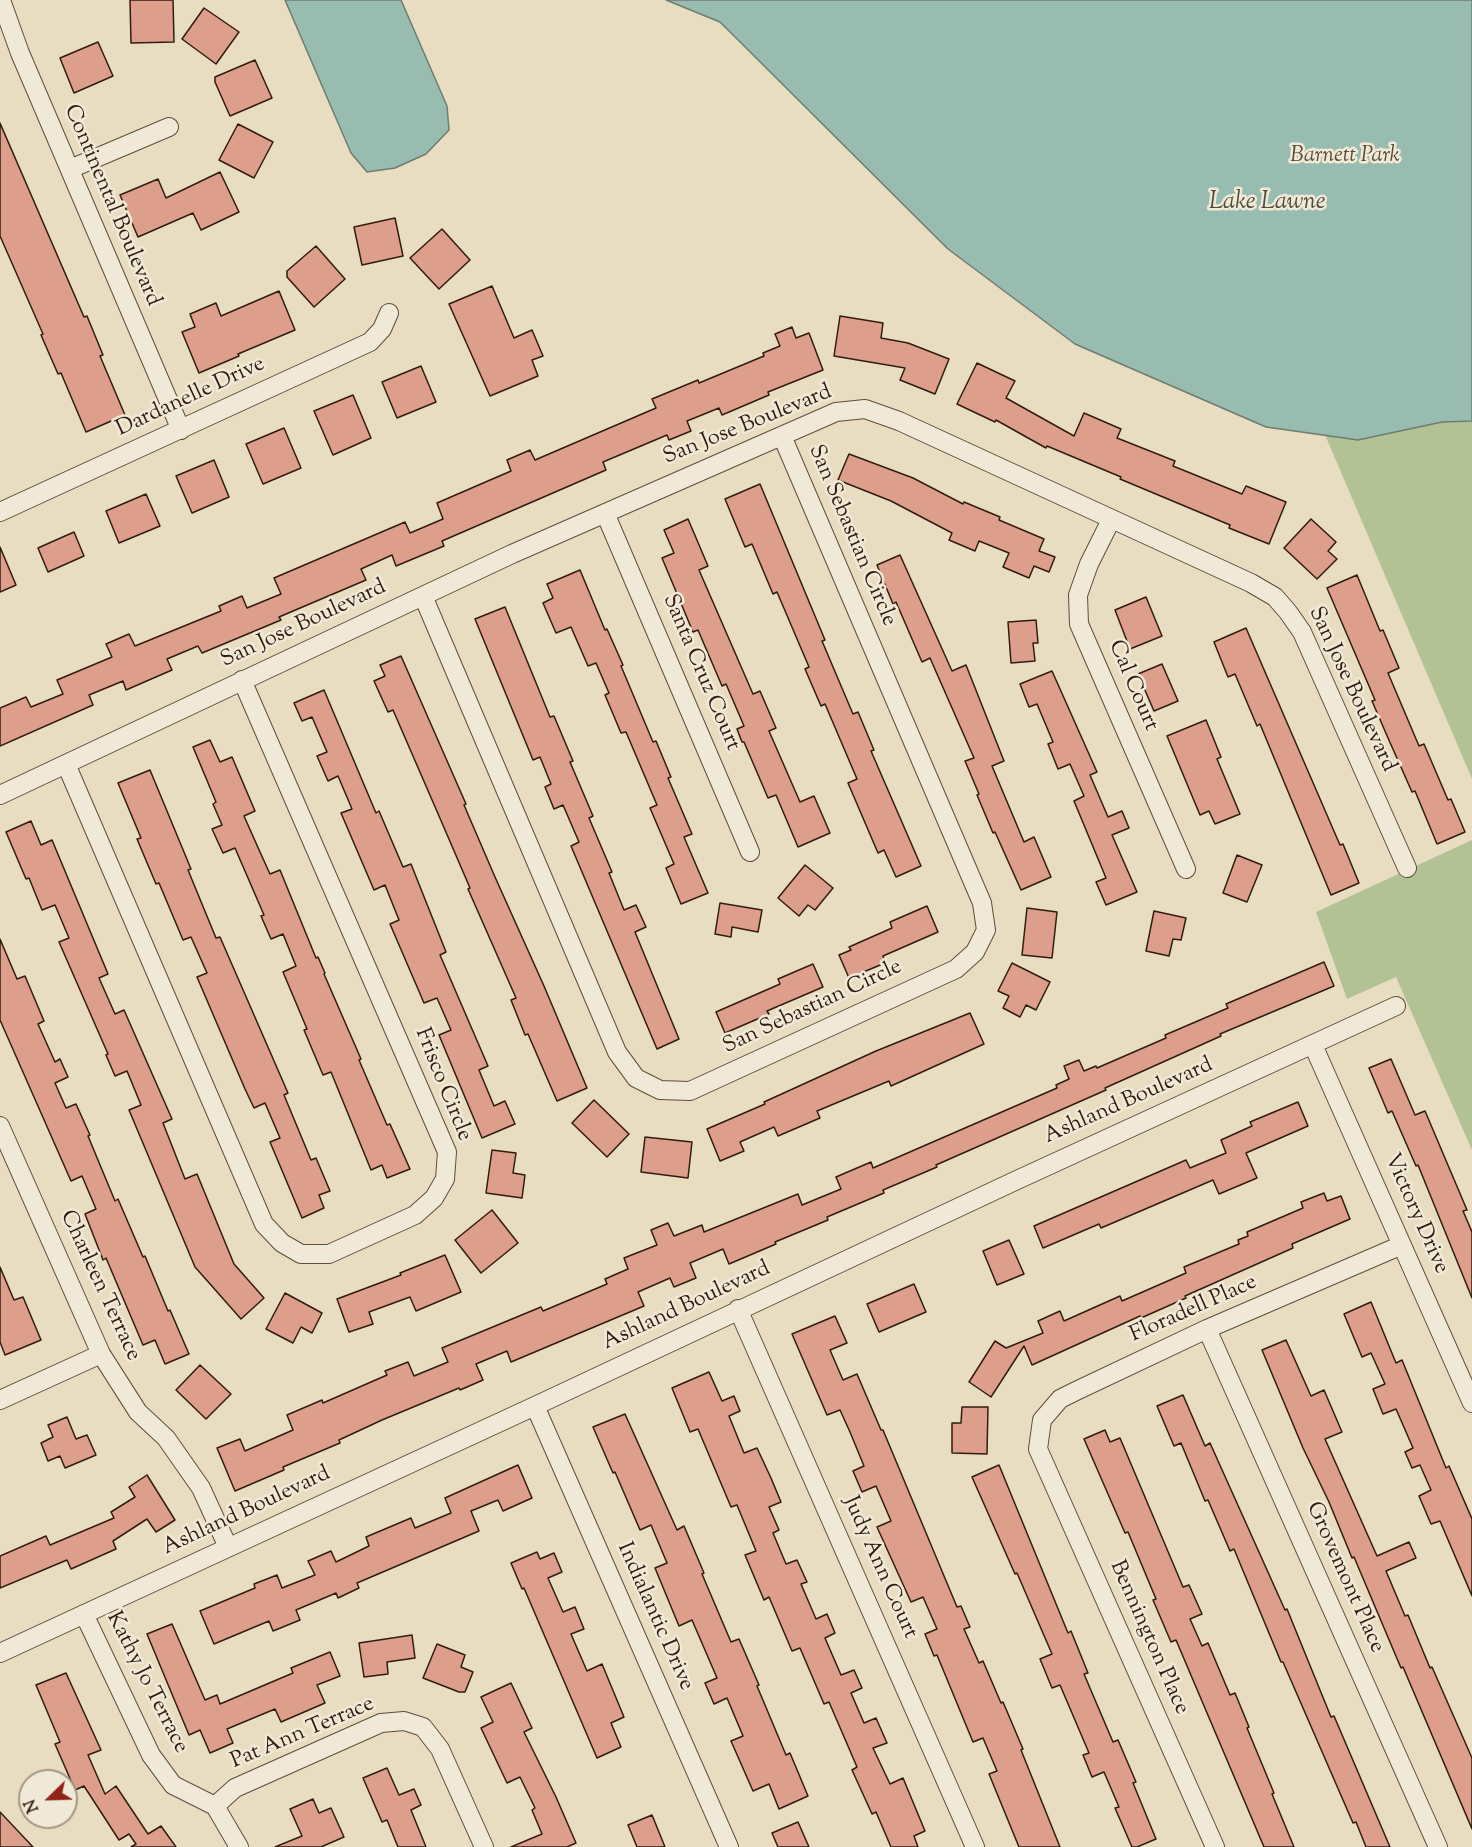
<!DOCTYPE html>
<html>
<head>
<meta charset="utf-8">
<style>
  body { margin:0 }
  #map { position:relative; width:1472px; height:1847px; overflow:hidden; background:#e9ddc1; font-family:"Sorts Mill Goudy",serif }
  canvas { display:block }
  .north { position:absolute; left:18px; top:1769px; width:60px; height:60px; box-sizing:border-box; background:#f1e9d7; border:2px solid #a49787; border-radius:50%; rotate:247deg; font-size:16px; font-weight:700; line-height:24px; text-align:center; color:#311c0f }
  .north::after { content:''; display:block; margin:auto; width:21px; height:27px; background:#8f2418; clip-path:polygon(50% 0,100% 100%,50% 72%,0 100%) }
</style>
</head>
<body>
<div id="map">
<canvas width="1472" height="1847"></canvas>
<div class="north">N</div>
</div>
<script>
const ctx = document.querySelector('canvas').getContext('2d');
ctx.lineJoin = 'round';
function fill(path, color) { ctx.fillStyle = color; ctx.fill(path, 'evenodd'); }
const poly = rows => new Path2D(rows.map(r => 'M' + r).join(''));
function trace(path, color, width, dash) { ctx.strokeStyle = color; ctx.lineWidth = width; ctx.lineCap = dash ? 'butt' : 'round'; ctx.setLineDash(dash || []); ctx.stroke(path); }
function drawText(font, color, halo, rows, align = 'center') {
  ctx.font = font + ' "Sorts Mill Goudy",serif'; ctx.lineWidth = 5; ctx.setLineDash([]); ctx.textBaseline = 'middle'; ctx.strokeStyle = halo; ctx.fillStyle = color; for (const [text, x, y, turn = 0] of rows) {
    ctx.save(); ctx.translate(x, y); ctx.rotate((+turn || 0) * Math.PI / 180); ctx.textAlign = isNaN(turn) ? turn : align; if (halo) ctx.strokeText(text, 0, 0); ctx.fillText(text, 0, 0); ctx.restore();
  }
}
const green = poly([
  [1472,0,1472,779,1179,93],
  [1472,840,1472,1150,1396,977,1347,999,1316,912]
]);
const water = poly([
  [285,0,401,0,447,106,449,130,426,154,395,168,367,172,351,153,285,0],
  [666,0,1472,0,1472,421,1442,422,1358,440,1266,427,1075,344,948,249,720,22,666,0]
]);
const building = poly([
  [130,0,173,0,174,42,131,43,130,0],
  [204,8,239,32,216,64,182,39,204,8],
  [98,42,113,76,74,93,60,58,98,42],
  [255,60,272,98,230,116,215,82,215,77,255,60],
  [0,123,84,317,87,316,103,355,100,356,125,415,86,432,61,373,58,374,41,335,43,334,0,236,0,123],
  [238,124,273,142,254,178,219,160,238,124],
  [220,172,239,212,201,230,193,213,138,237,120,195,158,179,166,198,220,172],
  [395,218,403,256,362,265,354,227,395,218],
  [442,229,470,260,439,289,410,258,442,229],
  [316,246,345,279,314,307,287,277,287,271,316,246],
  [492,286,514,338,532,330,543,356,532,360,538,376,490,396,449,304,492,286],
  [279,291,295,330,238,354,239,356,199,373,182,332,195,327,190,314,216,303,221,316,279,291],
  [840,316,883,323,881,338,908,343,949,359,935,394,900,380,905,368,834,356,840,316],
  [792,327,796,338,809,333,823,370,768,392,769,395,722,415,719,408,687,421,691,431,669,440,667,435,603,462,606,470,442,541,444,546,396,566,392,555,361,569,366,580,279,617,281,620,202,653,198,646,167,659,172,670,126,690,123,681,89,695,93,705,0,746,0,708,26,697,31,707,63,694,57,680,112,657,106,644,129,634,135,646,221,611,219,606,242,596,247,608,281,594,274,578,405,522,410,533,443,519,437,503,511,471,507,460,530,450,535,460,656,408,652,399,698,380,699,383,764,356,763,353,780,346,775,334,792,327],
  [977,363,1015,381,1006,398,1074,436,1084,413,1121,429,1117,438,1175,461,1173,466,1242,494,1246,486,1286,502,1269,544,1229,528,1230,525,1120,479,1121,477,1047,446,1046,448,996,420,995,422,957,404,977,363],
  [421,366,436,402,397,418,382,382,421,366],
  [353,395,371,438,333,455,314,411,353,395],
  [284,428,301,468,263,484,246,444,284,428],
  [849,454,913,478,963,504,964,502,1000,517,999,520,1044,539,1039,551,1055,557,1049,572,1034,566,1029,578,1003,567,1009,553,979,541,975,551,949,540,952,533,891,501,838,480,849,454],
  [214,460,229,497,192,513,176,476,214,460],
  [760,484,825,640,822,641,853,714,858,712,874,750,871,751,921,866,896,877,884,850,878,853,848,783,857,779,825,704,821,706,805,669,809,667,777,592,773,594,752,544,745,547,725,499,760,484],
  [146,494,160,526,119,543,106,511,146,494],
  [688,519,708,566,699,570,753,694,760,691,776,728,769,731,800,802,814,796,830,833,798,847,776,795,768,798,744,742,742,742,737,729,744,726,726,684,722,686,698,630,693,632,662,558,674,553,664,530,688,519],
  [1311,519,1336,542,1328,551,1337,559,1317,579,1284,548,1311,519],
  [74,532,84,556,48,572,38,548,74,532],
  [0,547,16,585,0,592,0,547],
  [900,555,952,671,966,665,1004,761,992,766,1024,842,1034,837,1051,877,1021,890,995,832,993,833,977,795,979,794,965,761,974,758,930,658,922,662,896,602,893,604,877,565,900,555],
  [580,570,605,630,607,629,623,665,621,666,653,742,656,741,671,777,668,778,692,834,684,837,708,893,681,904,666,868,674,864,650,808,657,805,626,732,621,733,605,695,609,693,596,663,588,666,571,627,556,633,543,603,553,598,547,584,580,570],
  [1357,575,1380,631,1383,630,1399,668,1388,673,1419,746,1424,744,1448,800,1451,799,1465,832,1437,844,1415,791,1412,792,1388,738,1372,701,1375,700,1327,588,1357,575],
  [1146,597,1162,636,1130,649,1115,610,1146,597],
  [505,607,550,717,554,716,573,761,570,762,593,816,589,818,612,872,609,873,624,910,636,905,646,927,635,932,679,1039,657,1049,571,846,579,842,563,805,554,809,545,787,551,784,540,757,533,760,475,619,505,607],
  [1036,620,1038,643,1033,643,1035,661,1011,663,1008,622,1036,620],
  [1246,628,1340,845,1343,844,1359,883,1331,895,1260,724,1257,726,1235,674,1228,677,1214,642,1246,628],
  [401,656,466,804,464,805,495,877,544,986,587,1088,557,1101,528,1034,525,1035,511,1000,516,998,468,889,470,888,439,816,393,710,388,712,374,681,385,676,380,665,401,656],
  [1162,664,1178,701,1154,711,1138,674,1162,664],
  [1052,671,1097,772,1090,775,1108,817,1122,811,1129,828,1112,835,1137,892,1106,905,1096,882,1106,878,1074,801,1084,796,1070,764,1058,769,1048,744,1053,742,1037,704,1029,707,1020,684,1052,671],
  [324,690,376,813,379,811,403,867,411,864,446,952,440,955,488,1066,479,1070,494,1106,505,1101,515,1124,482,1138,439,1035,451,1030,437,998,424,1003,390,924,399,920,385,885,374,890,341,813,352,809,338,776,328,781,317,756,327,752,312,717,302,721,294,703,324,690],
  [1206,720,1221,757,1217,759,1240,814,1215,824,1209,811,1200,815,1167,736,1206,720],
  [210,740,220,762,232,757,255,811,244,816,260,852,270,874,280,870,316,958,318,957,325,973,324,974,361,1059,359,1060,387,1125,390,1124,410,1169,387,1178,382,1165,371,1170,331,1072,323,1075,304,1030,307,1029,283,972,296,966,283,934,271,939,261,916,264,915,235,848,223,853,212,829,222,825,213,804,216,802,193,747,210,740],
  [150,770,191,869,188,870,216,938,220,937,288,1093,284,1095,311,1160,316,1158,330,1191,319,1195,324,1208,302,1218,270,1142,280,1138,265,1103,254,1108,245,1089,197,977,207,973,191,937,183,940,159,883,156,884,137,839,141,838,118,783,150,770],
  [31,821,41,845,52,840,108,974,99,978,115,1014,124,1010,172,1119,163,1123,185,1179,197,1174,234,1264,264,1298,241,1319,195,1267,129,1110,141,1105,127,1071,115,1076,106,1055,108,1054,59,942,69,938,55,905,42,910,29,878,26,879,6,832,31,821],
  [1237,855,1262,865,1247,902,1223,893,1237,855],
  [805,865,833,888,815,910,808,905,799,916,778,898,805,865],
  [720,903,762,910,758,932,732,927,731,937,715,934,720,903],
  [927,906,938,932,883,956,885,963,849,978,839,955,851,950,849,947,892,928,890,922,927,906],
  [1027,908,1057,912,1052,958,1022,955,1027,908],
  [1154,911,1186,918,1181,940,1173,939,1169,956,1146,951,1154,911],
  [0,939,17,979,25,976,44,1021,38,1024,55,1062,60,1059,68,1077,55,1083,66,1108,76,1104,90,1135,88,1136,115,1201,118,1199,143,1257,145,1256,168,1311,170,1310,189,1354,165,1364,155,1340,143,1345,106,1258,103,1260,85,1214,96,1209,82,1176,71,1181,0,1020,0,939],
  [1324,962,1334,986,1220,1034,1221,1036,1105,1088,1106,1090,936,1165,937,1167,883,1190,884,1193,827,1217,828,1220,775,1242,776,1244,729,1264,723,1249,690,1263,696,1278,674,1287,670,1278,638,1292,644,1306,511,1362,507,1351,476,1364,483,1380,460,1390,459,1388,382,1420,339,1440,340,1443,283,1467,284,1470,235,1491,217,1448,240,1439,245,1451,293,1430,287,1415,322,1400,323,1403,387,1375,385,1371,408,1362,414,1376,448,1362,442,1348,541,1307,543,1311,607,1284,605,1279,628,1269,624,1258,657,1245,651,1230,668,1223,674,1236,702,1225,704,1232,798,1194,802,1205,841,1189,836,1177,871,1162,873,1168,1057,1088,1056,1085,1069,1079,1064,1066,1079,1060,1084,1071,1096,1066,1097,1068,1166,1038,1165,1035,1228,1008,1226,1004,1324,962],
  [1012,963,1050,982,1036,1010,1026,1005,1020,1017,1003,1008,1009,996,998,991,1012,963],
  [813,964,823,987,767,1011,769,1014,725,1033,716,1012,780,984,778,979,813,964],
  [970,1013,984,1044,891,1086,889,1081,817,1111,820,1118,778,1136,774,1127,740,1142,744,1151,720,1161,707,1129,765,1104,764,1102,876,1051,970,1013],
  [1391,1059,1415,1115,1425,1111,1467,1210,1463,1211,1472,1232,1472,1298,1418,1165,1416,1166,1392,1111,1388,1113,1369,1068,1391,1059],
  [594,1100,629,1134,607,1157,572,1123,594,1100],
  [1298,1102,1308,1126,1246,1153,1257,1178,1219,1194,1213,1180,1101,1228,1099,1224,1043,1248,1034,1226,1186,1160,1190,1168,1226,1153,1221,1140,1252,1126,1250,1122,1298,1102],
  [645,1137,692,1142,688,1178,641,1172,645,1137],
  [492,1150,516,1153,513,1173,525,1175,522,1198,486,1193,492,1150],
  [1324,1193,1327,1201,1341,1196,1350,1219,1292,1244,1293,1248,1185,1296,1186,1298,1141,1318,1140,1316,1032,1365,1024,1346,991,1397,969,1382,995,1341,1006,1348,1043,1333,1038,1321,1060,1311,1064,1321,1120,1296,1122,1301,1186,1273,1184,1267,1239,1244,1238,1240,1248,1236,1247,1232,1303,1208,1301,1202,1324,1193],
  [492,1210,518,1243,481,1273,455,1240,492,1210],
  [1009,1240,1024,1274,997,1285,983,1251,1009,1240],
  [445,1255,461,1292,416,1311,410,1297,369,1312,373,1324,349,1332,337,1299,401,1275,400,1273,445,1255],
  [0,1267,14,1300,23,1297,41,1340,5,1355,0,1342,0,1267],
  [914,1284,926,1312,879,1332,867,1304,914,1284],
  [285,1293,322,1313,312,1333,301,1327,293,1343,266,1329,285,1293],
  [1371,1302,1396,1363,1402,1360,1446,1468,1449,1466,1472,1519,1472,1596,1440,1521,1431,1524,1419,1496,1431,1490,1420,1465,1412,1468,1405,1452,1413,1448,1396,1409,1383,1414,1373,1389,1385,1384,1371,1353,1362,1357,1344,1314,1371,1302],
  [835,1316,847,1343,830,1350,843,1380,857,1374,881,1430,883,1430,957,1607,961,1606,970,1627,964,1629,979,1663,983,1661,1001,1703,1003,1702,1023,1749,1021,1750,1060,1847,1019,1847,989,1774,997,1771,983,1738,973,1742,937,1655,934,1656,925,1634,937,1629,923,1597,911,1602,877,1527,891,1521,876,1486,862,1492,853,1471,864,1466,850,1432,840,1410,827,1415,792,1334,835,1316],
  [1286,1340,1311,1396,1324,1390,1342,1432,1325,1439,1377,1556,1409,1542,1416,1558,1386,1571,1405,1616,1408,1615,1430,1668,1432,1667,1472,1758,1472,1829,1403,1667,1401,1668,1354,1557,1352,1558,1329,1502,1303,1448,1262,1350,1286,1340],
  [200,1365,231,1394,206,1419,176,1390,200,1365],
  [709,1372,722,1401,734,1396,740,1411,729,1416,744,1453,757,1448,771,1478,781,1502,769,1507,779,1530,773,1533,786,1564,797,1560,807,1582,801,1584,816,1619,827,1614,835,1633,825,1638,841,1675,854,1670,862,1688,851,1693,864,1723,876,1718,887,1743,873,1748,890,1784,903,1778,925,1831,914,1836,918,1847,891,1847,876,1812,872,1814,852,1770,857,1767,829,1702,824,1704,800,1648,792,1651,769,1597,764,1600,745,1555,756,1551,737,1505,731,1507,698,1429,690,1432,672,1388,709,1372],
  [1183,1395,1205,1446,1210,1443,1285,1610,1287,1609,1331,1717,1334,1716,1390,1847,1366,1847,1356,1822,1353,1823,1283,1662,1281,1662,1234,1549,1230,1551,1208,1500,1205,1501,1181,1443,1174,1446,1157,1406,1183,1395],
  [962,1407,988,1407,987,1454,952,1453,952,1423,961,1423,962,1407],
  [625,1414,677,1530,684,1526,704,1573,702,1574,731,1642,739,1639,759,1685,757,1686,786,1755,790,1753,808,1796,779,1809,769,1784,753,1791,731,1741,743,1736,727,1698,714,1704,705,1683,717,1678,692,1620,679,1626,655,1568,667,1563,651,1525,640,1530,615,1472,613,1473,593,1427,625,1414],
  [67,1417,76,1439,87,1435,96,1455,65,1468,60,1456,48,1461,41,1443,53,1437,48,1425,67,1417],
  [1105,1430,1110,1442,1120,1438,1183,1587,1189,1585,1202,1614,1190,1619,1202,1646,1208,1643,1230,1695,1235,1693,1249,1727,1247,1728,1274,1793,1272,1794,1294,1847,1264,1847,1176,1640,1171,1642,1153,1600,1156,1599,1128,1532,1125,1533,1084,1439,1105,1430],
  [518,1465,532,1498,503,1511,498,1500,471,1511,479,1531,357,1583,359,1588,338,1598,336,1593,296,1610,300,1620,273,1631,269,1621,214,1644,200,1611,255,1588,254,1584,277,1575,282,1588,315,1575,308,1561,331,1551,336,1562,369,1546,366,1537,411,1518,415,1528,451,1513,445,1498,518,1465],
  [999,1465,1068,1633,1071,1631,1088,1673,1084,1674,1113,1742,1118,1740,1136,1782,1133,1783,1156,1839,1137,1847,1132,1847,1115,1808,1119,1807,1104,1772,1092,1777,1083,1755,1089,1753,1060,1685,1052,1688,1040,1659,1052,1654,1017,1573,1015,1574,972,1477,999,1465],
  [147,1475,175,1520,156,1532,147,1519,113,1541,116,1549,71,1569,67,1560,0,1588,0,1556,46,1536,50,1545,114,1518,111,1512,135,1497,129,1487,147,1475],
  [537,1552,540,1559,554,1553,562,1572,548,1578,563,1612,575,1607,584,1629,571,1634,587,1671,602,1664,624,1717,611,1723,621,1747,597,1758,524,1588,522,1589,511,1563,537,1552],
  [172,1624,205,1700,217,1695,220,1704,293,1673,291,1668,330,1652,340,1676,317,1685,325,1703,281,1722,275,1709,227,1729,233,1743,210,1753,200,1730,189,1735,147,1634,172,1624],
  [412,1635,415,1658,387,1662,388,1674,364,1677,359,1643,412,1635],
  [437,1644,465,1655,461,1667,473,1672,465,1692,459,1692,423,1678,437,1644],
  [66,1673,101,1750,88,1755,105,1794,116,1786,148,1834,161,1826,176,1847,131,1847,136,1844,129,1834,119,1840,84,1786,75,1790,55,1744,60,1742,36,1685,66,1673],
  [511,1683,532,1728,524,1732,556,1797,576,1843,567,1847,511,1847,542,1834,532,1810,535,1808,520,1777,507,1783,481,1728,493,1722,481,1697,511,1683],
  [387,1768,399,1795,414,1789,421,1805,411,1810,426,1847,398,1847,387,1820,382,1822,363,1778,387,1768],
  [313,1799,319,1813,331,1808,344,1837,321,1847,275,1847,302,1836,290,1809,313,1799],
  [0,1812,33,1847,0,1847,0,1812],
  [652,1815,665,1847,637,1847,628,1825,652,1815],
  [798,1822,809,1847,778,1847,772,1833,798,1822]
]);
const street = poly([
  [1,0,20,53,181,430],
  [70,169,169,127],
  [0,512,370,342,382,329,389,313],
  [605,513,750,852],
  [1111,520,1089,564,1078,595,1079,624,1186,869],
  [423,596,617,1052,636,1078,660,1090,690,1091,956,969,975,952,986,930,982,903,782,436],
  [66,764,264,1224,282,1243,301,1254,329,1254,415,1215,434,1198,445,1179,447,1152,242,680],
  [0,795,512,554,836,412,865,409,899,421,1251,583,1275,597,1288,612,1302,632,1407,868],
  [1313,1045,1472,1403],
  [0,1126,101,1354,138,1412,166,1438,201,1488,228,1547],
  [738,1309,975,1847],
  [1207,1329,1438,1847],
  [0,1400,101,1354],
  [535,1406,729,1847],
  [84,1614,151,1755,173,1785,215,1806,239,1847],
  [0,1653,535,1406,1017,1180,1396,1006],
  [215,1806,235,1788,381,1723,404,1721,423,1727,440,1749,484,1847],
  [1215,1847,1038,1449,1042,1420,1060,1399,1076,1391,1207,1329,1402,1245]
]);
const parkNames = [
  ["Barnett Park",1345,157]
];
const streetNames = [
  ["Continental Boulevard",111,206,67],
  ["Dardanelle Drive",191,398,-25],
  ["San Jose Boulevard",748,426,-22],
  ["San Sebastian Circle",851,536,67],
  ["San Jose Boulevard",304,625,-25],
  ["Santa Cruz Court",700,673,67],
  ["Cal Court",1132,686,67],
  ["San Jose Boulevard",1351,690,65],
  ["San Sebastian Circle",813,1008,-25],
  ["Frisco Circle",442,1085,68],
  ["Ashland Boulevard",1129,1102,-24],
  ["Victory Drive",1415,1214,66],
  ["Charleen Terrace",99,1286,65],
  ["Ashland Boulevard",687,1307,-25],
  ["Floradell Place",1194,1310,-24],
  ["Ashland Boulevard",247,1512,-25],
  ["Judy Ann Court",879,1568,66],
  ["Grovemont Place",1344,1578,66],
  ["Indialantic Drive",654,1617,66],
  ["Bennington Place",1148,1638,66],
  ["Kathy Jo Terrace",146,1683,63],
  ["Pat Ann Terrace",303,1734,-23]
];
const waterNames = [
  ["Lake Lawne",1267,204]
];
fill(green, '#b3c295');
fill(water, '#98bcb0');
trace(water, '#6f7c70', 1.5);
fill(building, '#dd9f8c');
trace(building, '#311c0f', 1.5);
trace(street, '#5f4c3c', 20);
trace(street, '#f1e9d7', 18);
drawText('italic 22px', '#584e37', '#f1e9d7', parkNames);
drawText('22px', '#311c0f', '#f1e9d7', streetNames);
drawText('italic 24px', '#504c3f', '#f1e9d7', waterNames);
</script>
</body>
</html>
